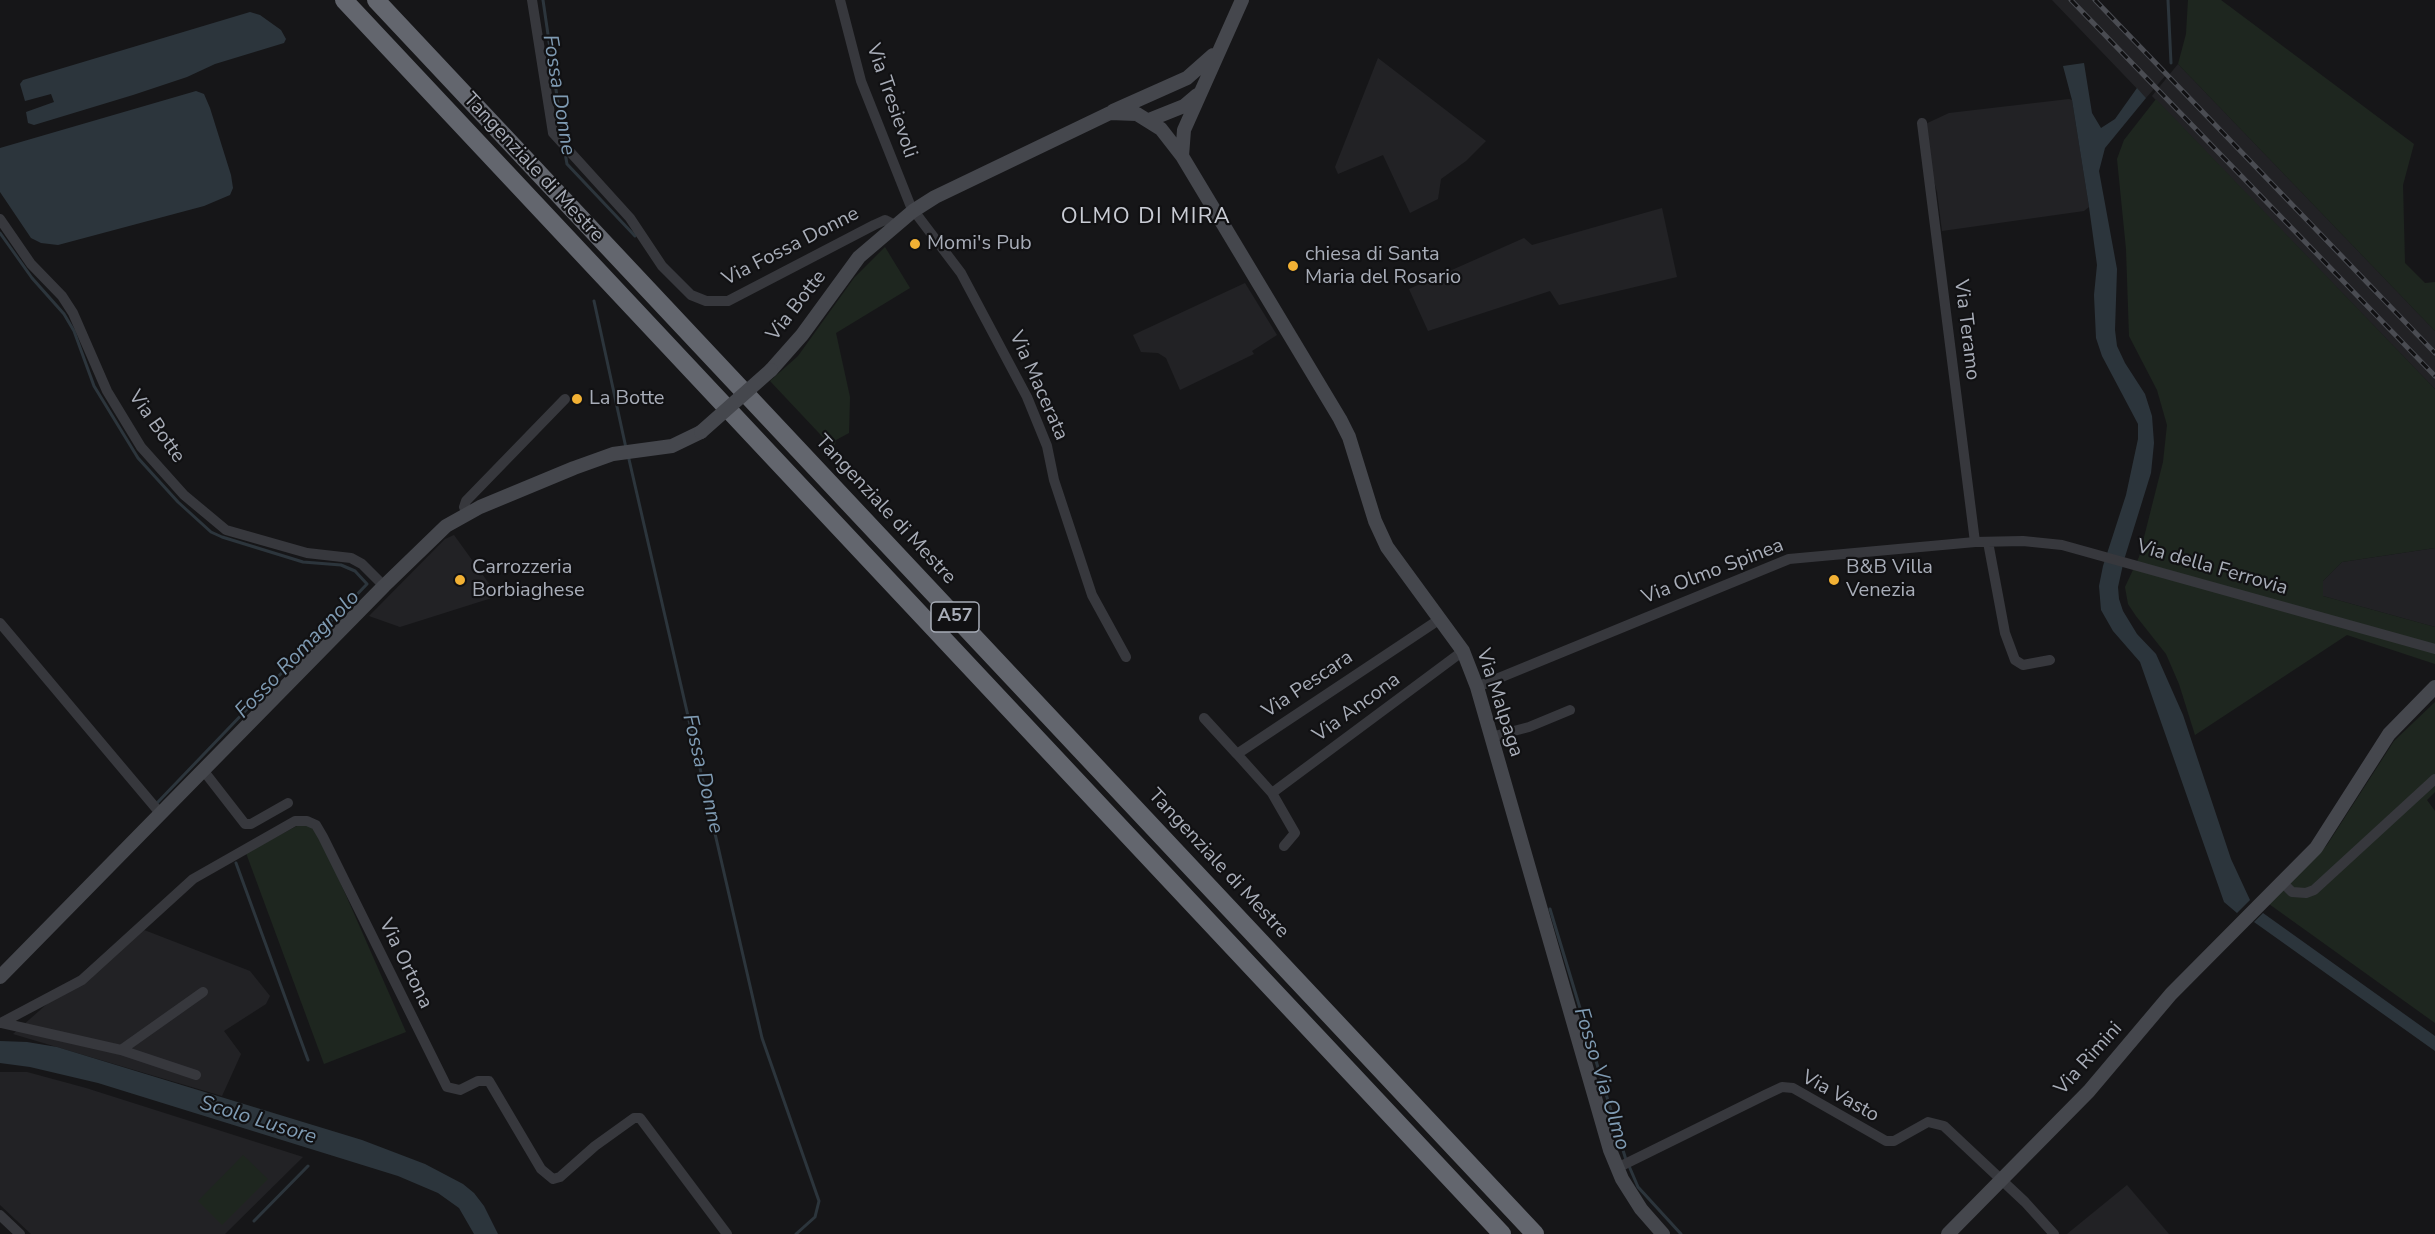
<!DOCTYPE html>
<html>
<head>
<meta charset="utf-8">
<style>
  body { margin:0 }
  canvas { display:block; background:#161618 }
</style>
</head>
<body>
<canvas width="2435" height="1234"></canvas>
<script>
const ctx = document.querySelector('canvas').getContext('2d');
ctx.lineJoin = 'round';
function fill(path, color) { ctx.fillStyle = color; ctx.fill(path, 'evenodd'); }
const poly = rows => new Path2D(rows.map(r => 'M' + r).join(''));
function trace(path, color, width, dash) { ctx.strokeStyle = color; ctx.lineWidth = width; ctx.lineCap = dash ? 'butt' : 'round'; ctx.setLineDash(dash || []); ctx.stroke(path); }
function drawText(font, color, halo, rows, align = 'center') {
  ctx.font = font + ' "Nunito Sans",sans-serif'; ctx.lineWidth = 4.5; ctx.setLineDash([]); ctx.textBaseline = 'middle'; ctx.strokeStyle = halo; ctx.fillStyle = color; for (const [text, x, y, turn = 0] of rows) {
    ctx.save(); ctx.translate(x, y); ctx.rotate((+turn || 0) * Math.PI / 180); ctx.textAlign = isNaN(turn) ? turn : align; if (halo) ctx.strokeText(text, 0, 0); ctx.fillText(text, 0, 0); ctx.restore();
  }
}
const built = poly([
  [2052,0,2094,0,2166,75,2146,98],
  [1378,58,1486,141,1466,161,1441,179,1438,199,1410,213,1383,155,1338,174,1335,167],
  [2178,64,2435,331,2435,389,2152,96],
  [2069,99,2072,100,2089,207,2084,211,1942,231,1937,192,1919,127,1949,113],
  [1662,208,1677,277,1559,305,1550,291,1428,331,1409,289,1524,238,1532,245],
  [1245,283,1277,335,1252,351,1254,354,1180,390,1166,358,1158,353,1141,352,1133,335],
  [454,535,498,596,400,627,369,616,445,539],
  [2435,548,2435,627,2323,596,2323,581,2342,562],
  [139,928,250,971,270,996,266,1004,224,1031,241,1054,222,1096,13,1034,117,942],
  [0,1072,27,1072,86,1088,303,1157,225,1234,31,1234,0,1205],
  [2127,1185,2169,1234,2067,1234]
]);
const green = poly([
  [2188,0,2221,0,2414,144,2403,185,2405,263,2425,283,2435,282,2435,331,2178,64,2186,34],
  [2156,99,2435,389,2435,548,2342,562,2323,581,2323,596,2435,627,2435,664,2347,635,2195,735,2179,684,2166,654,2136,616,2128,604,2125,587,2139,557,2163,462,2167,425,2157,390,2129,336,2126,249,2117,159,2124,140],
  [885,247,910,288,836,333,850,397,849,433,836,440,834,449,770,381,798,356,854,278],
  [2435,702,2435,792,2427,800,2435,811,2435,1023,2269,904,2327,845,2394,741],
  [308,820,316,827,406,1032,324,1064,246,853],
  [243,1155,268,1179,222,1225,198,1201]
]);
const water = poly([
  [250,12,260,15,281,30,286,39,284,43,215,64,187,77,133,95,34,125,28,123,26,112,54,102,51,94,25,101,20,84,23,80],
  [2084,63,2092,113,2101,128,2115,119,2137,88,2146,98,2105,148,2099,171,2117,269,2115,330,2117,346,2125,363,2145,394,2152,416,2154,443,2151,473,2124,560,2118,587,2119,599,2123,611,2137,634,2156,654,2183,715,2231,859,2250,900,2237,913,2224,902,2140,662,2113,631,2101,610,2099,586,2103,566,2126,495,2138,439,2138,424,2102,356,2096,338,2094,295,2097,265,2089,207,2072,100,2063,66],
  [196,91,204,94,210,108,231,175,233,188,230,195,204,206,58,245,41,243,31,238,0,192,0,148],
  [2263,913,2435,1036,2435,1051,2254,922],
  [0,1041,27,1042,57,1047,362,1140,425,1164,463,1184,474,1193,484,1206,498,1234,474,1234,459,1208,438,1193,398,1176,98,1083,30,1067,0,1063]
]);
const stream = poly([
  [543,0,563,138],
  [2168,0,2171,63],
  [565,153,567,164,635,236],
  [0,233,32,278,64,314,74,331,94,386,138,458,178,502,211,532,222,537,303,562,341,565,355,571,367,584,157,803],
  [594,301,626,448],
  [628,455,762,1038,819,1201,815,1217,796,1234],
  [236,863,308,1060],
  [1550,909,1626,1160],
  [1629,1166,1638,1187,1681,1234],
  [254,1221,308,1166]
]);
const street = poly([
  [532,0,553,133,630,218,662,266,691,295,706,301,728,301,874,225,885,220,895,225],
  [840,0,861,81,911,207,961,273,1027,397,1047,446,1054,480,1092,595,1126,657],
  [1922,123,1975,542],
  [0,219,31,264,62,296,73,313,107,391,141,447,184,495,226,530,307,553,351,558,362,564,384,586],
  [467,513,464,507,466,501,565,399],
  [1988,542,2005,633,2015,660,2023,665,2050,660],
  [0,623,160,813],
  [1477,687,1789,559,1975,542,2023,541,2062,545,2435,649],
  [1204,718,1237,754,1440,619],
  [1491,737,1529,727,1570,710],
  [1237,754,1272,793],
  [203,770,245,824,251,824,288,803],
  [1284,846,1295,833,1272,793,1463,651],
  [2282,882,2292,892,2306,893,2314,890,2435,779],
  [1,1023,82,980,193,879,295,821,307,821,316,825,323,837,447,1087,460,1090,478,1081,489,1081,541,1169,553,1179,560,1177,595,1146,634,1118,640,1118,727,1234],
  [2,1023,121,1050,196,1075],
  [121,1050,203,992],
  [1617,1168,1765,1095,1782,1087,1793,1088,1886,1141,1894,1141,1928,1122,1944,1126,2025,1202,2054,1234],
  [0,1215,20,1234]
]);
const secondary = poly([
  [1113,111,1187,78,1213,55],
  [1149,120,1184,106,1197,95],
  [1182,156,1184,130,1242,0],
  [771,370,802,335,859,257,913,211,935,197,1110,113,1137,114,1161,129,1182,156,1340,419,1349,437,1375,521,1387,547,1463,651,1477,687,1610,1150,1622,1179,1641,1209,1663,1234],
  [0,977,384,586,446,526,480,507,574,468,613,454,672,446,701,432],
  [1948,1234,2089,1091,2171,994,2316,848,2389,734,2435,687]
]);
const highway = poly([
  [344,0,1502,1234],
  [376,0,1535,1234]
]);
const rail = poly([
  [2071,0,2435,376],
  [2095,0,2435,353]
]);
const secondaryBridge = poly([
  [701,432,771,370]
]);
const markers = [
  [915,244,6,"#f2b134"],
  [1293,266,6,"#f2b134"],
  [577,399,6,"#f2b134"],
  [460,580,6,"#f2b134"],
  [1834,580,6,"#f2b134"]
];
const shields = [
  [955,617,48]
];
const shieldNames = [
  ["A57",955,617]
];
const streetNames = [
  ["Via Tresievoli",891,101,71],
  ["Tangenziale di Mestre",533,168,47],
  ["Via Fossa Donne",791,247,-27],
  ["Via Botte",797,306,-52],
  ["Via Teramo",1966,330,83],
  ["Via Macerata",1038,386,66],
  ["Via Botte",156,427,55],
  ["Tangenziale di Mestre",885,510,47],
  ["Via della Ferrovia",2212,568,16],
  ["Via Olmo Spinea",1713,572,-21],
  ["Via Pescara",1308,685,-34],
  ["Via Malpaga",1499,703,72],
  ["Via Ancona",1357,708,-36],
  ["Tangenziale di Mestre",1218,864,47],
  ["Via Ortona",405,964,64],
  ["Via Rimini",2089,1059,-48],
  ["Via Vasto",1840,1097,29]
];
const poiNames = [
  ["Momi's Pub",927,244],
  ["chiesa di Santa",1305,255],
  ["Maria del Rosario",1305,278],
  ["La Botte",589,399],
  ["Carrozzeria",472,568],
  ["Borbiaghese",472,591],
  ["B&B Villa",1846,568],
  ["Venezia",1846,591]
];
const waterNames = [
  ["Fossa Donne",558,95,81],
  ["Fosso Romagnolo",298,655,-46],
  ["Fossa Donne",702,774,77],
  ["Fosso Via Olmo",1601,1079,73],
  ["Scolo Lusore",258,1121,17]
];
const quarterNames = [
  ["OLMO DI MIRA",1146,218]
];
fill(built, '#222225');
fill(green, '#1e261f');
fill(water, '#2c353c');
trace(stream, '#2c353c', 3);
trace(street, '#37383d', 10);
trace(secondary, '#45474d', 14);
trace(highway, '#63666e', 18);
trace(rail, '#4a4c52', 5);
trace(rail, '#111113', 3, [9]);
trace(secondaryBridge, '#45474d', 14);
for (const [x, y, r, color] of markers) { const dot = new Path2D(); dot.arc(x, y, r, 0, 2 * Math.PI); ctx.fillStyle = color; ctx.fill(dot); trace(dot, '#111113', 2); }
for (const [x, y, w] of shields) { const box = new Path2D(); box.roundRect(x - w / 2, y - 15, w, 30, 4.5); ctx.fillStyle = '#111113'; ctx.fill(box); trace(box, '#a8adb8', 1.5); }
drawText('bold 18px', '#a8adb8', null, shieldNames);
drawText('20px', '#a8adb8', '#111113', streetNames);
drawText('20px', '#a8adb8', '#111113', poiNames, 'left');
drawText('italic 21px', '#7f9bb3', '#111113', waterNames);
ctx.letterSpacing = '1.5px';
drawText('22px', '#c9ccd4', '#111113', quarterNames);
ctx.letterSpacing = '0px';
</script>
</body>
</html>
